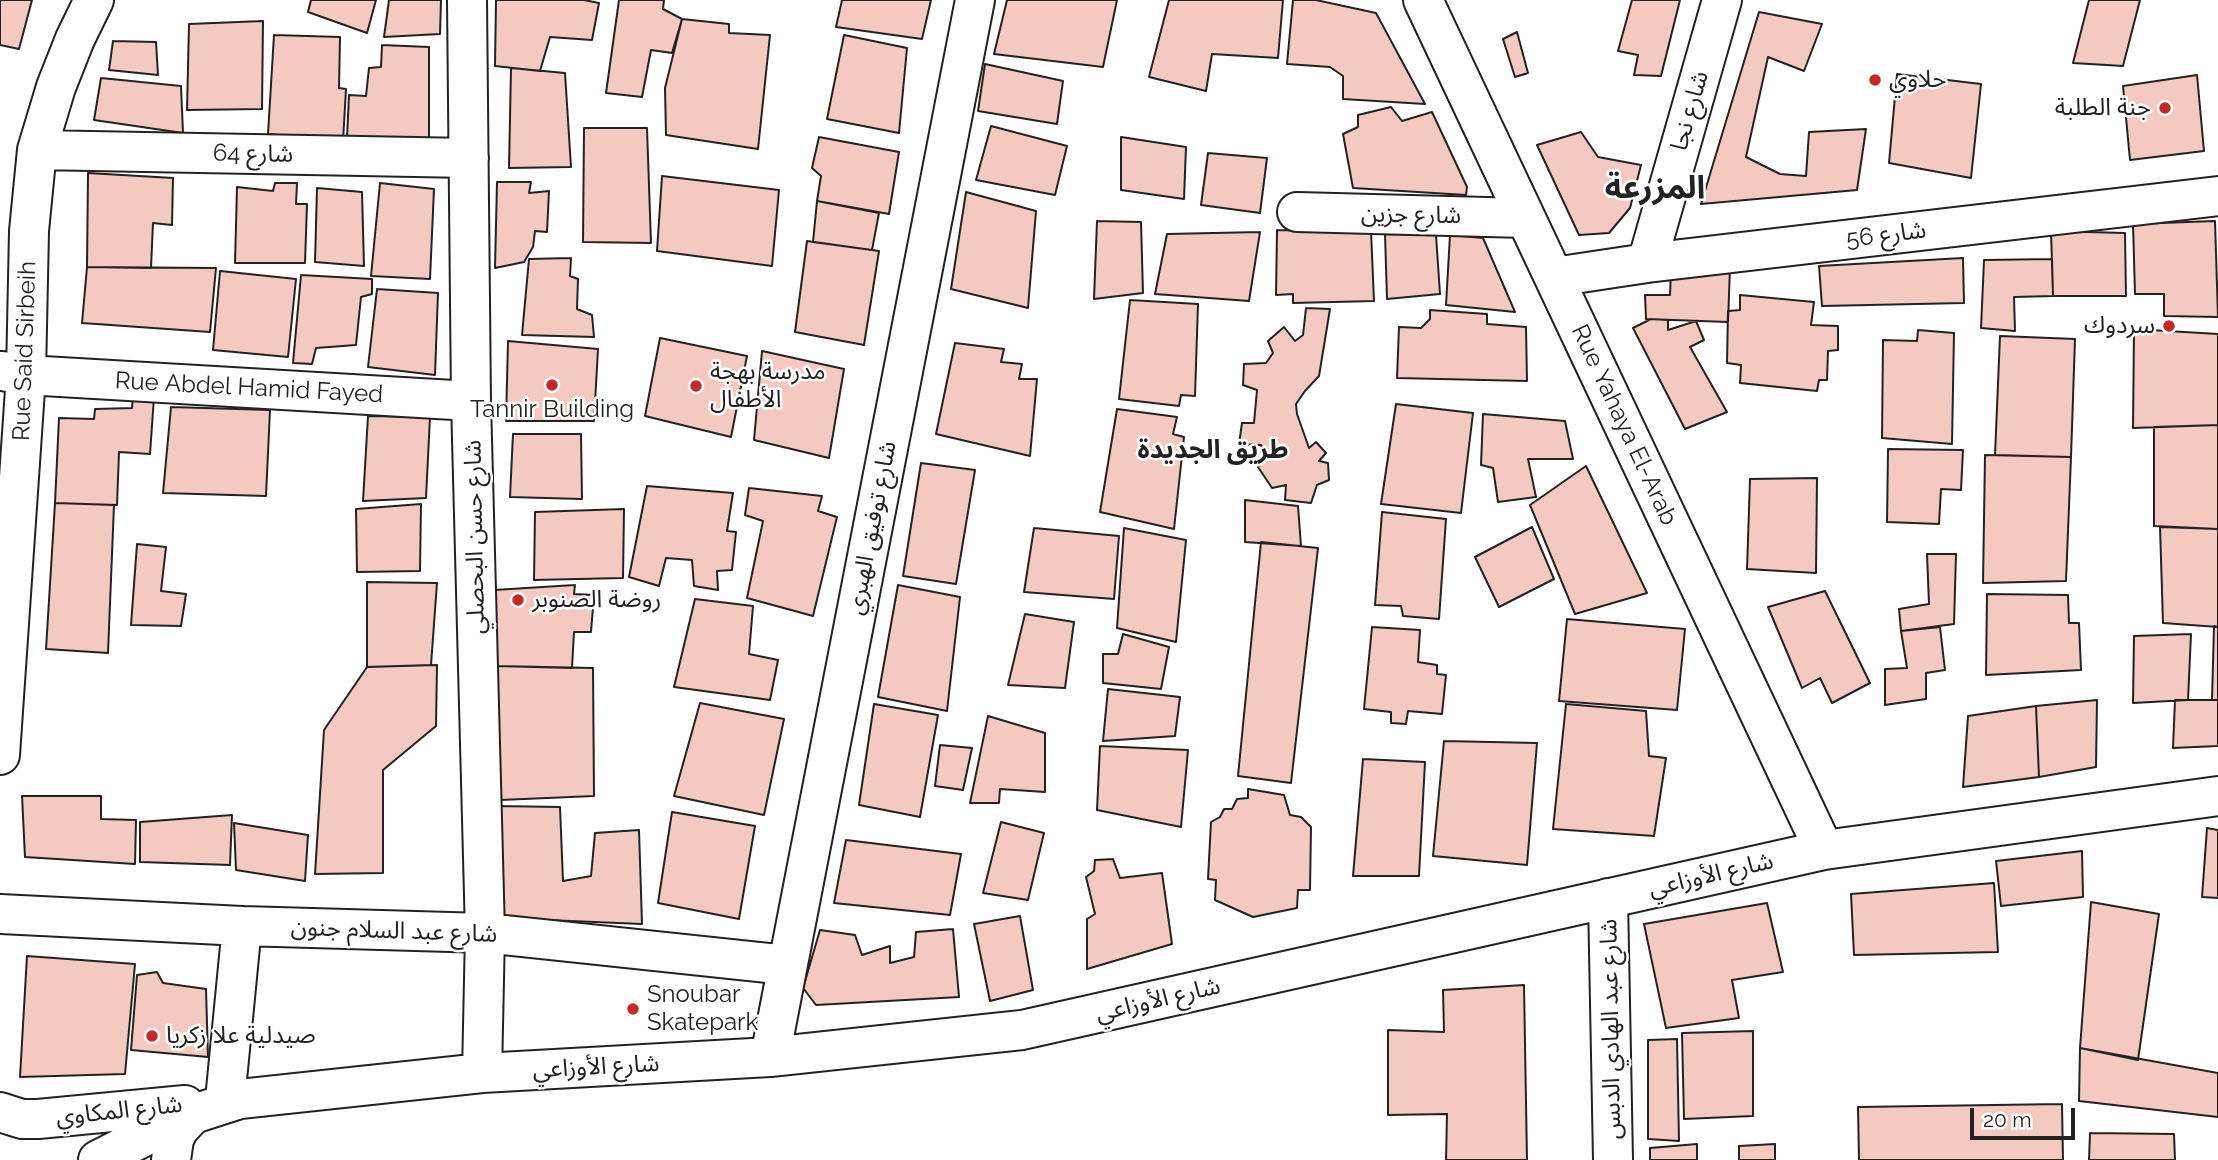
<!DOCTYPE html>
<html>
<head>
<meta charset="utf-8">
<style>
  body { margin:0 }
  #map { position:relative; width:2218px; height:1160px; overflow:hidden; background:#fff; font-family:Raleway,sans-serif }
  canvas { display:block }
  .scale { position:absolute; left:1970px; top:1108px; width:105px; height:32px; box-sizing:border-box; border:4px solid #222; border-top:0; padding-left:9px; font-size:21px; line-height:24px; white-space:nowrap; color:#222; -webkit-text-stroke:5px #fff; paint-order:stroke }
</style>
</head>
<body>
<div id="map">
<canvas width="2218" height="1160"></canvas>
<div class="scale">20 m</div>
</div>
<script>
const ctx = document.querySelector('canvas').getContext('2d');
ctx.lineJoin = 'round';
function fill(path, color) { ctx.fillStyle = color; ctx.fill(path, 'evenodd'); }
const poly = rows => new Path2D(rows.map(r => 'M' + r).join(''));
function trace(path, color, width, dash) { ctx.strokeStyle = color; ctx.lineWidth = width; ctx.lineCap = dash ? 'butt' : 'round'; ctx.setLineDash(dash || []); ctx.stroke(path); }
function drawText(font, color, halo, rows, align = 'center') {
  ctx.font = font + ' Raleway,"Noto Sans Arabic",sans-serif'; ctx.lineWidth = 5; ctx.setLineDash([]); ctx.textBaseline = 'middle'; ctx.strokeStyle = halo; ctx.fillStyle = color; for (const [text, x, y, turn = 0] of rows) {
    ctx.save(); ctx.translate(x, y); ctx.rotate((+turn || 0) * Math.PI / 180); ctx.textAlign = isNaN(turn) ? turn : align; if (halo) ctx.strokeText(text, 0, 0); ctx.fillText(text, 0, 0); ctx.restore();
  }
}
const building = poly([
  [0,0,32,0,19,49,0,45,0,0],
  [311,0,376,0,367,33,308,12,311,0],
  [389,0,441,0,440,34,384,37,389,0],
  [496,0,584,0,599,3,592,40,550,37,540,71,495,66,496,0],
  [619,0,664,0,663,9,682,19,672,53,651,50,642,97,606,93,619,0],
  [842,0,931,0,922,39,836,27,842,0],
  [1007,0,1117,0,1103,67,994,54,1007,0],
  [1169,0,1283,0,1278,58,1212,54,1206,91,1149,77,1169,0],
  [1293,0,1316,0,1376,13,1425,104,1343,99,1343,76,1330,67,1287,64,1293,0],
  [1632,0,1680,0,1661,76,1634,75,1638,55,1618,51,1632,0],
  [2089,0,2140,0,2123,66,2073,63,2089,0],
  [1759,12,1822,24,1804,71,1768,57,1746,157,1780,174,1806,176,1809,132,1866,129,1857,190,1701,204,1759,12],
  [682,19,729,24,729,33,770,35,758,149,666,135,665,88,682,19],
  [263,21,262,109,187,110,189,24,263,21],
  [1517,32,1528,73,1515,77,1503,39,1517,32],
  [274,35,340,37,339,88,346,89,343,141,268,134,274,35],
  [844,35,907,48,899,133,827,119,844,35],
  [113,41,156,42,158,75,109,70,113,41],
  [382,45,429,47,429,139,347,138,349,95,366,96,369,68,381,67,382,45],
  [985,64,1063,81,1057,124,978,111,985,64],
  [511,68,565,73,571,167,509,168,511,68],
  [1897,74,1981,84,1971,178,1889,163,1897,74],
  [2197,75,2204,151,2130,160,2123,86,2197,75],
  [101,78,181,86,183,133,94,120,101,78],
  [1391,107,1402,121,1432,112,1467,187,1466,195,1353,188,1343,134,1358,127,1358,115,1391,107],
  [991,126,1067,146,1055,195,976,180,991,126],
  [584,128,647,128,651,243,583,242,584,128],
  [1581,132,1598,157,1641,165,1630,208,1609,233,1579,235,1537,145,1581,132],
  [819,137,899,152,889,214,817,201,821,176,812,168,819,137],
  [1121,137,1186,147,1184,199,1121,190,1121,137],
  [1208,153,1267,158,1260,213,1201,205,1208,153],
  [88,173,173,178,172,225,153,223,151,268,87,267,88,173],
  [662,176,779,190,772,266,657,251,662,176],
  [497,182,531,182,529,193,549,191,547,232,535,231,533,247,524,262,495,268,497,182],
  [275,183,297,183,296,204,307,204,305,263,235,263,237,187,273,191,275,183],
  [380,183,434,189,430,279,371,276,380,183],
  [317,188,362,192,364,266,315,262,317,188],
  [966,192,1036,211,1028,308,951,289,966,192],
  [817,201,879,213,872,250,813,242,817,201],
  [1097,221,1141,222,1143,293,1094,299,1097,221],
  [2215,221,2218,317,2164,316,2164,294,2135,294,2133,224,2215,221],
  [1277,230,1371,231,1374,301,1293,303,1293,294,1276,295,1277,230],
  [2051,231,2125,233,2126,296,2053,296,2051,231],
  [1260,232,1249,301,1155,294,1167,234,1260,232],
  [1385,234,1436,235,1440,294,1387,299,1385,234],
  [1450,235,1483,238,1515,312,1446,305,1450,235],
  [807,241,879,251,864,345,795,332,807,241],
  [571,258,570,276,578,279,577,309,592,315,594,337,522,335,529,259,571,258],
  [1963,258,1964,303,1822,306,1819,266,1963,258],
  [2052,259,2053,296,2014,297,2015,331,1981,328,1984,260,2052,259],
  [87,267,216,268,210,332,82,323,87,267],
  [1730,267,1728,322,1646,319,1645,295,1670,295,1671,270,1730,267],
  [220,271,296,279,288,357,213,350,220,271],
  [301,275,372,279,372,294,361,297,356,345,316,348,312,364,293,363,301,275],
  [377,289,438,293,435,375,368,367,377,289],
  [1740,295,1814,302,1811,325,1838,326,1838,350,1828,351,1827,380,1819,380,1817,391,1740,383,1741,365,1727,363,1728,311,1740,310,1740,295],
  [1130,300,1198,304,1195,396,1181,395,1179,406,1119,399,1130,300],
  [1306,308,1330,309,1319,376,1305,391,1296,404,1297,414,1309,448,1316,442,1326,453,1319,461,1328,463,1329,480,1317,485,1311,503,1285,500,1286,485,1272,488,1258,467,1266,454,1261,445,1239,444,1242,423,1254,423,1257,390,1243,385,1244,364,1266,363,1273,353,1268,341,1284,327,1295,341,1303,335,1306,308],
  [1430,310,1487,314,1487,324,1526,327,1527,381,1397,378,1399,327,1421,328,1430,319,1430,310],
  [1651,319,1668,320,1668,330,1696,321,1704,340,1690,347,1727,412,1685,429,1633,328,1651,319],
  [2134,329,2218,334,2218,425,2133,428,2134,329],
  [1918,330,1954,333,1952,444,1882,438,1883,340,1917,341,1918,330],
  [2000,336,2075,339,2071,457,1995,455,2000,336],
  [660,338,747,356,731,437,645,416,660,338],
  [508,341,598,349,594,421,506,421,508,341],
  [955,343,1004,349,1001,362,1022,364,1019,379,1037,379,1030,456,936,434,955,343],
  [762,351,844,369,829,458,754,440,762,351],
  [133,395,154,397,150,454,119,452,117,505,55,503,59,418,94,419,95,409,132,408,133,395],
  [1396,404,1473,413,1461,513,1381,504,1396,404],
  [171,407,270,410,266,496,163,493,171,407],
  [1117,409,1177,417,1173,434,1184,437,1174,529,1100,512,1117,409],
  [1483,414,1565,421,1573,459,1528,459,1536,497,1498,502,1493,468,1481,465,1483,414],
  [368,416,430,417,426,498,363,501,368,416],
  [2218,425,2218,529,2154,526,2154,427,2218,425],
  [513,434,581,434,582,499,510,497,513,434],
  [1888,449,1963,450,1961,490,1941,489,1939,524,1887,522,1888,449],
  [1985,455,2071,457,2066,581,1983,583,1985,455],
  [921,463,975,470,956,584,903,576,921,463],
  [1586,466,1647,593,1575,614,1530,505,1586,466],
  [1817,478,1816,573,1747,569,1750,479,1817,478],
  [647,486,733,493,727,531,736,532,732,570,717,571,718,590,694,586,692,560,666,558,659,586,629,577,647,486],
  [749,488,822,496,818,511,837,517,813,616,747,598,763,521,745,515,749,488],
  [1245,500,1298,506,1301,546,1245,542,1245,500],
  [55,503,114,505,108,653,46,649,55,503],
  [421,504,420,571,357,572,356,509,421,504],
  [624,509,623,578,534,580,535,512,624,509],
  [1382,512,1446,519,1439,619,1403,616,1401,606,1375,605,1382,512],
  [1532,527,1554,579,1499,607,1475,557,1532,527],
  [2160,527,2218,529,2218,627,2163,623,2160,527],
  [1034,528,1119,536,1114,599,1024,592,1034,528],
  [1124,528,1186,540,1176,642,1117,628,1124,528],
  [1261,542,1318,548,1291,783,1238,776,1261,542],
  [137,544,166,547,161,591,186,594,181,626,131,625,137,544],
  [1927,554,1956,554,1954,624,1901,631,1899,609,1929,604,1927,554],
  [367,582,437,583,431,665,367,667,367,582],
  [575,585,574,594,594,595,591,632,574,632,572,668,496,666,494,590,575,585],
  [898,585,960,597,947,711,878,697,898,585],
  [1825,591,1870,683,1832,703,1820,678,1802,688,1768,607,1825,591],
  [1987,594,2068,595,2069,623,2079,623,2081,670,1986,675,1987,594],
  [695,599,753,606,749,654,778,660,770,700,674,687,695,599],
  [1025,614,1074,622,1065,688,1008,685,1025,614],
  [1567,619,1685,629,1677,710,1559,701,1567,619],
  [2214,626,2218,627,2218,700,2212,700,2214,626],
  [1372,627,1420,630,1418,662,1437,665,1437,674,1446,675,1442,714,1408,711,1406,724,1391,723,1391,712,1364,709,1372,627],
  [1940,627,1945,670,1926,673,1926,699,1885,705,1885,669,1907,668,1901,631,1940,627],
  [1123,634,1169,647,1161,689,1103,683,1103,654,1118,654,1123,634],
  [2191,634,2188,700,2133,703,2134,636,2191,634],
  [437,665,436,726,383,770,383,873,315,874,324,730,367,667,437,665],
  [496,666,593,668,594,796,500,800,496,666],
  [1108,689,1180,697,1175,736,1103,741,1108,689],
  [2097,700,2096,767,2039,777,2036,706,2097,700],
  [2175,700,2218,700,2218,746,2173,748,2175,700],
  [700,703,784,719,764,815,674,796,700,703],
  [874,704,938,715,920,817,859,805,874,704],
  [1566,704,1646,711,1649,756,1666,758,1654,836,1553,829,1566,704],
  [2036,706,2039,777,1963,787,1968,716,2036,706],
  [988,716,1045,733,1045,792,1000,789,999,803,970,803,988,716],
  [1444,741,1537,743,1527,865,1433,856,1444,741],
  [940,745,972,748,963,790,935,786,940,745],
  [1100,746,1188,750,1181,827,1097,810,1100,746],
  [1363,759,1425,762,1419,876,1353,876,1363,759],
  [1248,789,1284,795,1290,815,1301,817,1311,827,1310,890,1298,890,1297,908,1253,917,1215,900,1216,880,1208,879,1211,822,1220,817,1224,809,1232,809,1237,799,1248,798,1248,789],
  [22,796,101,796,101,819,136,820,135,864,25,857,22,796],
  [497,806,560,807,563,881,591,876,595,833,639,830,642,924,499,918,497,806],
  [672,812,755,826,739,919,658,903,672,812],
  [232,815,230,865,140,862,140,822,232,815],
  [1001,822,1044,833,1028,900,983,893,1001,822],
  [234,823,308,835,305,881,236,870,234,823],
  [2207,828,2218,830,2218,898,2202,897,2207,828],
  [846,840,961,854,950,915,834,903,846,840],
  [2082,851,2083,897,2001,906,1996,861,2082,851],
  [1113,859,1120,878,1162,873,1172,944,1087,969,1087,919,1095,914,1086,877,1094,871,1095,860,1113,859],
  [1994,883,1998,952,1854,955,1851,894,1994,883],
  [2091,902,2159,914,2138,1060,2080,1048,2091,902],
  [1767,903,1783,972,1732,980,1739,1018,1666,1028,1644,924,1767,903],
  [1020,916,1033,990,990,1001,974,924,1020,916],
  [953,929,959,997,816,1005,803,988,820,930,855,935,862,955,890,946,890,963,914,957,916,932,953,929],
  [27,956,135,964,125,1074,20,1077,27,956],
  [157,972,163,983,206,989,208,1057,131,1050,137,975,157,972],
  [1524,985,1527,1160,1446,1160,1447,1114,1388,1115,1388,1030,1444,1032,1443,990,1524,985],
  [1753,1031,1753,1116,1684,1119,1682,1033,1753,1031],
  [1677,1039,1679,1141,1648,1139,1648,1040,1677,1039],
  [2080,1048,2218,1073,2218,1117,2079,1101,2080,1048],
  [2062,1104,2063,1160,1859,1160,1858,1107,2062,1104],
  [2090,1133,2174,1134,2175,1160,2089,1160,2090,1133],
  [1697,1144,1697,1160,1650,1160,1650,1148,1697,1144],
  [1775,1144,1775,1160,1739,1160,1739,1146,1775,1144]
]);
const minor = poly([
  [467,0,471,401,485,933,482,1073],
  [1423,0,1824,850],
  [37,150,469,158],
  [1297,212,1525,218],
  [1647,263,1722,0],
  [1554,277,1647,263,2218,196],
  [2,371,26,375,471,401],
  [0,755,26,375,29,231,37,150,56,87,75,39,94,0],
  [1608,898,1613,1160],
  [0,914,242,926,485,933,787,965],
  [770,1057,975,0],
  [225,1100,242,926],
  [0,1112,22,1119,38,1119,185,1105],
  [98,1160,181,1118,240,1099,482,1073,770,1057,1022,1030,1824,850,2218,796]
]);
const major = poly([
  [171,1160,174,1139,179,1129,194,1113]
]);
const markers = [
  [1875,80,7,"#c62828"],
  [2165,108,7,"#c62828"],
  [2169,326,7,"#c62828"],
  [552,385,7,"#c62828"],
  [696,386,7,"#c62828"],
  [518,600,7,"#c62828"],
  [633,1009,7,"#c62828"],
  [152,1036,7,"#c62828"]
];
const poiNames = [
  ["حلاوي",1889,80],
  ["جنة الطلبة",2151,108,"right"],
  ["سردوك",2155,326,"right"],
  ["مدرسة بهجة",710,372],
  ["الأطفال",710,400],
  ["Tannir Building",552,410,"center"],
  ["روضة الصنوبر",532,600],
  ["Snoubar",647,995],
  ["Skatepark",647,1023],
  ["صيدلية علا زكريا",166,1036]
];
const streetNames = [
  ["شارع نجا",1690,111,-74],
  ["شارع 64",253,154,1],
  ["شارع جزين",1411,215,1],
  ["شارع 56",1886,235,-7],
  ["Rue Said Sirbeih",25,351,-88],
  ["Rue Abdel Hamid Fayed",249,388,3],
  ["Rue Yahaya El-Arab",1624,425,65],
  ["شارع توفيق الهبري",872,528,-79],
  ["شارع حسن البحصلي",475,537,-91],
  ["شارع الأوزاعي",1711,875,-13],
  ["شارع عبد السلام جنون",394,931,2],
  ["شارع الأوزاعي",1158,1000,-13],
  ["شارع عبد الهادي الدبس",1611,1029,-91],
  ["شارع الأوزاعي",596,1067,-3],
  ["شارع المكاوي",119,1111,-6]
];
const neighbourhoodNames = [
  ["طريق الجديدة",1213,450]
];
const districtNames = [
  ["المزرعة",1655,188]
];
fill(building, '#f3c9c0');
trace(building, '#222', 2);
trace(minor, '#222', 42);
trace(major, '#222', 42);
trace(minor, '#fff', 38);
trace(major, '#fff', 38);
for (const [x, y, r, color] of markers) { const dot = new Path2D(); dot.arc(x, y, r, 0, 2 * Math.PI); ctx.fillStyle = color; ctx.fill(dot); trace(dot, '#fff', 2.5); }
drawText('24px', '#222', '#fff', poiNames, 'left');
drawText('24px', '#222', '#fff', streetNames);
drawText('bold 26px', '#222', '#fff', neighbourhoodNames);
drawText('bold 32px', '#222', '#fff', districtNames);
</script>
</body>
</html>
